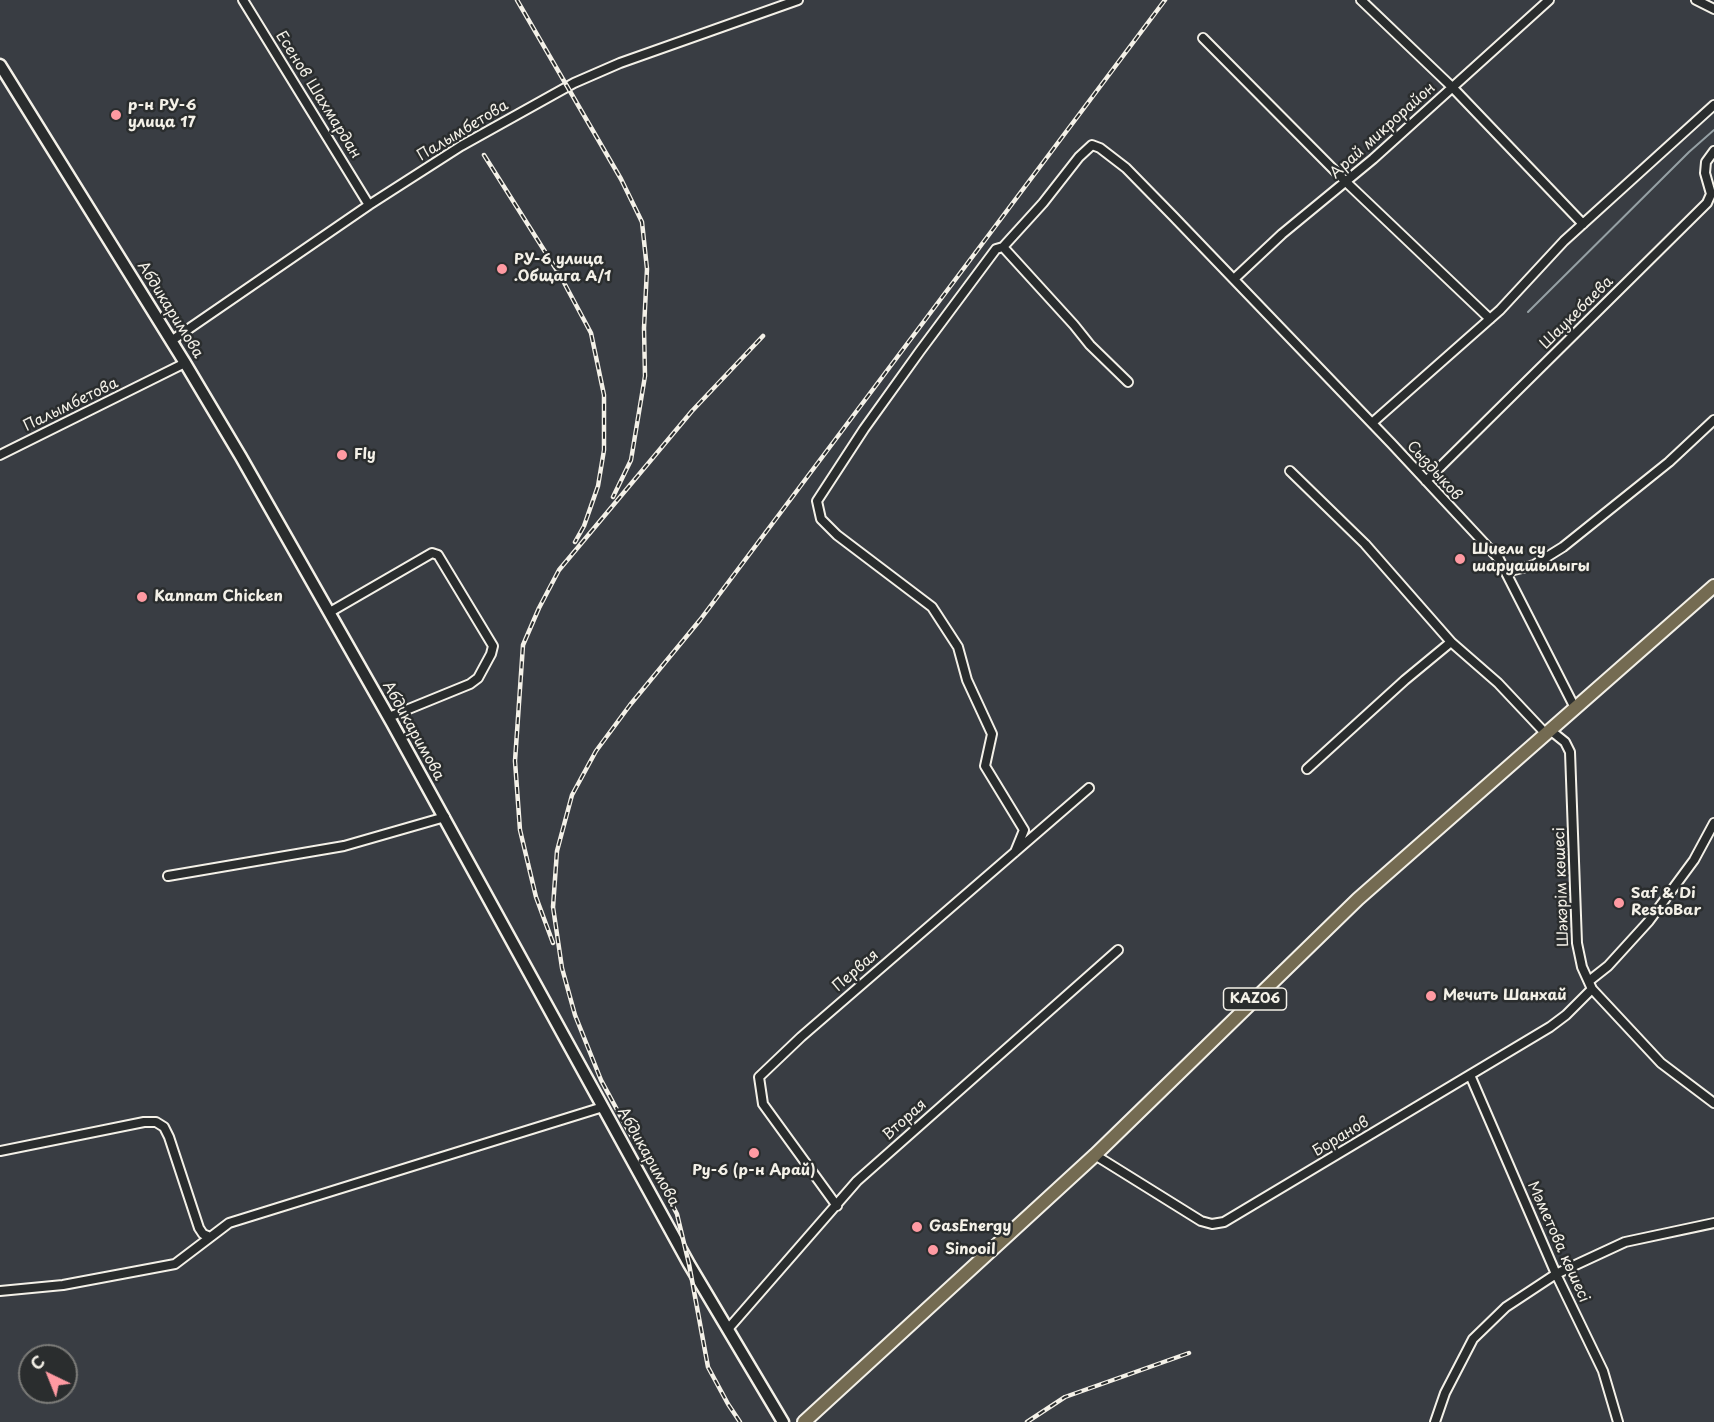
<!DOCTYPE html>
<html>
<head>
<meta charset="utf-8">
<style>
  body { margin:0 }
  #map { position:relative; width:1714px; height:1422px; overflow:hidden; background:#393d43; font-family:"Playpen Sans",sans-serif }
  canvas { display:block }
  .north { position:absolute; left:18px; top:1344px; width:60px; height:60px; box-sizing:border-box; background:#2a2d2e; border:2px solid #7b7b78; border-radius:50%; rotate:317deg; font-size:16px; font-weight:700; line-height:24px; text-align:center; color:#f4f1e8 }
  .north::after { content:''; display:block; margin:auto; width:21px; height:27px; background:#ff9aa2; clip-path:polygon(50% 0,100% 100%,50% 72%,0 100%) }
</style>
</head>
<body>
<div id="map">
<canvas width="1714" height="1422"></canvas>
<div class="north">С</div>
</div>
<script>
const ctx = document.querySelector('canvas').getContext('2d');
ctx.lineJoin = 'round';
const poly = rows => new Path2D(rows.map(r => 'M' + r).join(''));
function trace(path, color, width, dash) { ctx.strokeStyle = color; ctx.lineWidth = width; ctx.lineCap = dash ? 'butt' : 'round'; ctx.setLineDash(dash || []); ctx.stroke(path); }
function drawText(font, color, halo, rows, align = 'center') {
  ctx.font = font + ' "Playpen Sans",sans-serif'; ctx.lineWidth = 5; ctx.setLineDash([]); ctx.textBaseline = 'middle'; ctx.strokeStyle = halo; ctx.fillStyle = color; for (const [text, x, y, turn = 0] of rows) {
    ctx.save(); ctx.translate(x, y); ctx.rotate((+turn || 0) * Math.PI / 180); ctx.textAlign = isNaN(turn) ? turn : align; if (halo) ctx.strokeText(text, 0, 0); ctx.fillText(text, 0, 0); ctx.restore();
  }
}
const stream = poly([
  [1528,312,1689,152,1714,130]
]);
const minor = poly([
  [243,0,369,205],
  [1361,0,1452,87,1583,224],
  [1696,0,1714,9],
  [1203,38,1346,182,1490,319],
  [1003,247,996,249,920,351,864,429,817,501,821,519,837,535,932,607,958,647,967,680,992,734,985,766,1024,830,1015,852],
  [1234,279,1282,234,1373,159,1549,0],
  [171,341,369,205,461,146,574,83,620,63,798,0],
  [1128,382,1090,345,1074,325,1003,247,1043,203,1079,157,1092,145,1100,148,1126,168,1173,216,1391,443,1499,559,1575,708],
  [1372,423,1500,310,1564,241,1714,105],
  [0,455,185,363],
  [1290,471,1365,544,1451,642],
  [1426,481,1707,203,1711,194,1705,173,1706,162,1714,151],
  [1506,572,1534,565,1563,547,1669,462,1714,420],
  [330,612,432,553,438,555,493,646,491,654,478,678,470,684,389,717],
  [1550,730,1565,742,1570,752,1577,943,1582,967,1592,989,1661,1063,1714,1103],
  [1307,769,1405,680,1451,642,1498,683,1546,734],
  [168,876,344,846,445,817],
  [1589,981,1608,966,1649,921,1694,860,1714,823],
  [1470,1075,1556,1274,1603,1371,1618,1422],
  [0,1151,144,1122,156,1122,164,1127,169,1137,199,1228,203,1234,210,1237],
  [1095,1155,1201,1221,1212,1224,1224,1222,1550,1027,1566,1015,1592,989],
  [837,1206,763,1104,759,1077,801,1037,1089,788],
  [0,1291,63,1285,175,1264,229,1223,603,1107],
  [728,1329,857,1181,1118,950],
  [1435,1422,1445,1393,1473,1339,1506,1307,1556,1274,1625,1242,1714,1223]
]);
const secondary = poly([
  [0,65,185,363,241,457,392,723,689,1264,783,1422]
]);
const primary = poly([
  [804,1422,1095,1155,1358,899,1714,586]
]);
const rail = poly([
  [517,0,621,179,642,222,647,269,644,328,645,376,631,460,613,497],
  [484,155,561,277,591,333,604,395,604,450,598,486,584,526,575,542],
  [553,943,536,897,520,830,515,761,523,645,539,608,559,570,692,411,763,336],
  [740,1422,728,1404,708,1367,689,1264,677,1214,657,1176,628,1130,601,1080,575,1015,562,968,553,907,557,851,572,795,596,751,630,705,700,620,1165,0],
  [1027,1422,1065,1397,1189,1353]
]);
const markers = [
  [116,115,6,"#ff9aa2"],
  [502,269,6,"#ff9aa2"],
  [342,455,6,"#ff9aa2"],
  [1460,559,6,"#ff9aa2"],
  [142,597,6,"#ff9aa2"],
  [1619,903,6,"#ff9aa2"],
  [1431,996,6,"#ff9aa2"],
  [754,1153,6,"#ff9aa2"],
  [917,1227,6,"#ff9aa2"],
  [933,1250,6,"#ff9aa2"]
];
const shields = [
  [1255,999,63]
];
const shieldNames = [
  ["KАZ06",1255,999]
];
const streetNames = [
  ["Есенов Шахмардан",318,95,58],
  ["Палымбетова",463,131,-31],
  ["Арай микрорайон",1383,131,-42],
  ["Абдикаримова",170,310,58],
  ["Шаукебаева",1577,313,-45],
  ["Палымбетова",71,405,-26],
  ["Сыздыков",1434,471,48],
  ["Абдикаримова",413,731,61],
  ["Шәкәрім көшесі",1562,887,-92],
  ["Первая",856,971,-41],
  ["Вторая",905,1120,-42],
  ["Боранов",1341,1137,-31],
  ["Абдикаримова",648,1157,61],
  ["Мәметова көшесі",1558,1242,66]
];
const poiNames = [
  ["р-н РУ-6",128,106],
  ["улица 17",128,123],
  ["РУ-6 улица",514,260],
  [".Общага А/1",514,277],
  ["Fly",354,455],
  ["Шиели су",1472,550],
  ["шаруашылыгы",1472,567],
  ["Kannam Chicken",154,597],
  ["Saf & Di",1631,894],
  ["RestoBar",1631,911],
  ["Мечить Шанхай",1443,996],
  ["Ру-6 (р-н Арай)",754,1171,"center"],
  ["GasEnergy",929,1227],
  ["Sinooil",945,1250]
];
trace(stream, '#96a1a5', 2);
trace(minor, '#f4f1e8', 12);
trace(secondary, '#f4f1e8', 15);
trace(primary, '#f4f1e8', 16);
trace(minor, '#2a2d2e', 8);
trace(secondary, '#2a2d2e', 10);
trace(primary, '#746b52', 12);
trace(rail, '#f4f1e8', 4.5);
trace(rail, '#2a2d2e', 2, [7]);
for (const [x, y, r, color] of markers) { const dot = new Path2D(); dot.arc(x, y, r, 0, 2 * Math.PI); ctx.fillStyle = color; ctx.fill(dot); trace(dot, '#2a2d2e', 2); }
for (const [x, y, w] of shields) { const box = new Path2D(); box.roundRect(x - w / 2, y - 11, w, 22, 4.5); ctx.fillStyle = '#2a2d2e'; ctx.fill(box); trace(box, '#f4f1e8', 1.5); }
drawText('bold 14px', '#f4f1e8', null, shieldNames);
drawText('15px', '#f4f1e8', '#2a2d2e', streetNames);
drawText('bold 15px', '#f4f1e8', '#2a2d2e', poiNames, 'left');
</script>
</body>
</html>
